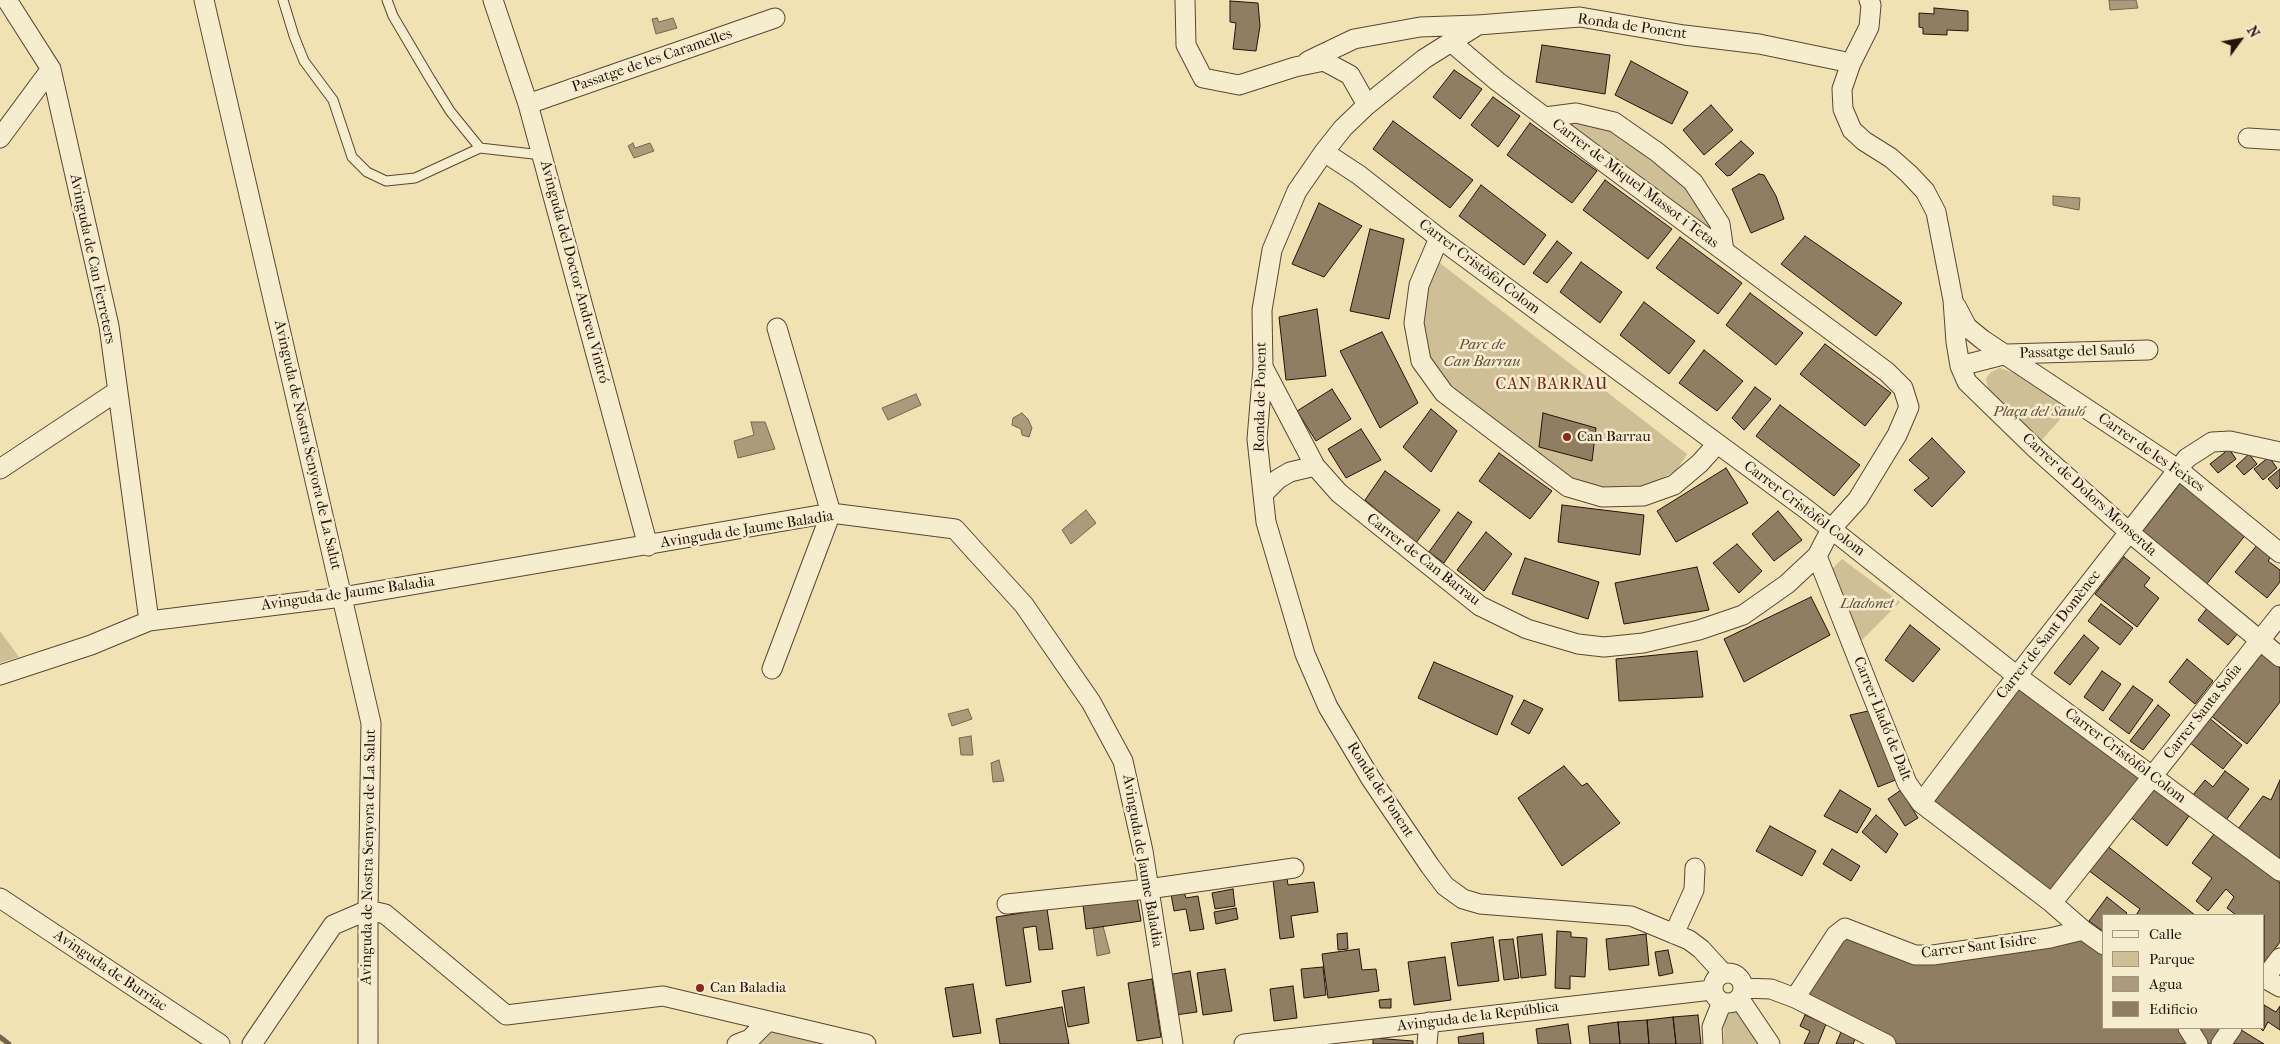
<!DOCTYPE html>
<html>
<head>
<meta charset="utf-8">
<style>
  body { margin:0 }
  #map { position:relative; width:2280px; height:1044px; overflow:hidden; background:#f1e2b3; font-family:"IM FELL French Canon",serif }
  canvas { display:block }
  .legend { position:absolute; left:2102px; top:914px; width:162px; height:115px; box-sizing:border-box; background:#f6ecce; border:1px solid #a39580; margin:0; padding:6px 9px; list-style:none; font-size:15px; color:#26120b }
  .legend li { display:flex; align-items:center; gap:10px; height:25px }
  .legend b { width:25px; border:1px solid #a39580 }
  .north { position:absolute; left:2215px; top:15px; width:50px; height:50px; -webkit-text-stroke:4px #f6ecce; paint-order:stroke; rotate:58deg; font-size:14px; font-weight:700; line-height:20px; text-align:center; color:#26120b }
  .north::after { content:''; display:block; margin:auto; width:18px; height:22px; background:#26120b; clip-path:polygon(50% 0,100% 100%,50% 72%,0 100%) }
</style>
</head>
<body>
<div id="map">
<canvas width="2280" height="1044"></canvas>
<ul class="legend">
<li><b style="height:6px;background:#f6ecce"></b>Calle</li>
<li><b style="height:14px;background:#cebf96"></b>Parque</li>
<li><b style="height:14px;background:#ac9b7a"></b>Agua</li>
<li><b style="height:14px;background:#907e62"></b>Edificio</li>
</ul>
<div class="north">N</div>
</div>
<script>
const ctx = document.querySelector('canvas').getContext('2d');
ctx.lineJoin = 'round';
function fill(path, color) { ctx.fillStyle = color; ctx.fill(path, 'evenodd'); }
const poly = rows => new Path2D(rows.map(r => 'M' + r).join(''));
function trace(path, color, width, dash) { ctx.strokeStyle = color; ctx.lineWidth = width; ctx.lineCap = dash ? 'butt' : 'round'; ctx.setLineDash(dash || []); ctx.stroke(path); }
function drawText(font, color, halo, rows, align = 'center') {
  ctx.font = font + ' "IM FELL French Canon",serif'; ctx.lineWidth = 5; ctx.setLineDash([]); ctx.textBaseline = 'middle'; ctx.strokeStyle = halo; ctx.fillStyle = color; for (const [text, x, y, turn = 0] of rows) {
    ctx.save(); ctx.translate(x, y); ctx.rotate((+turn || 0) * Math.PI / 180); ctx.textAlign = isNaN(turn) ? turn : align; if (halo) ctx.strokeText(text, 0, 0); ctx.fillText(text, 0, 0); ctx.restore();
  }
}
const green = poly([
  [1553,116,1614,124,1692,183,1722,247],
  [1436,260,1687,454,1677,470,1637,492,1601,489,1571,480,1448,386,1428,356,1421,320,1425,286],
  [2000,368,2014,373,2069,409,2042,440,1994,400,1988,389,1986,378,1991,372],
  [1842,559,1900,602,1859,643,1831,570],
  [0,631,19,657,0,663],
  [1739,1001,1767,1044,1724,1044,1723,1005],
  [775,1029,837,1044,760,1044]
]);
const water = poly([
  [2109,0,2136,0,2138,8,2110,10,2109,0],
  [657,18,659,22,673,18,677,28,656,34,652,19,657,18],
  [633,143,635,148,650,143,654,151,634,158,628,146,633,143],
  [2053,196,2080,198,2079,210,2053,205,2053,196],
  [916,394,921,405,888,420,882,408,916,394],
  [1022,413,1028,419,1032,428,1029,437,1022,435,1021,429,1012,425,1013,418,1022,413],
  [751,422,765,422,775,449,738,458,734,441,754,435,751,422],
  [1086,510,1096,523,1071,544,1062,530,1086,510],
  [968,709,972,719,952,726,948,714,968,709],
  [971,736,973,755,961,755,959,738,971,736],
  [999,760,1004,781,993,782,991,763,999,760],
  [1103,926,1110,953,1097,956,1093,928,1103,926]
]);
const stream = poly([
  [0,1037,9,1044]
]);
const building = poly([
  [1230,1,1258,3,1260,26,1256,51,1233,49,1236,23,1230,22,1230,1],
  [1934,8,1968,11,1968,31,1947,30,1947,35,1923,34,1923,28,1919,27,1919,13,1934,14,1934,8],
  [1542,45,1610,55,1605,94,1536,82,1542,45],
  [1631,61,1688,92,1672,124,1615,95,1631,61],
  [1454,70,1482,89,1460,119,1433,97,1454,70],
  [1493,97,1520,116,1498,147,1471,125,1493,97],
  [1711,105,1733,130,1704,155,1683,130,1711,105],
  [1393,121,1473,180,1450,208,1373,149,1393,121],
  [1530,123,1597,171,1572,203,1507,155,1530,123],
  [1741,141,1754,153,1731,175,1727,176,1715,164,1741,141],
  [1759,174,1764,175,1776,196,1784,219,1751,233,1732,189,1759,174],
  [1605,180,1672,229,1648,259,1583,210,1605,180],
  [1481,185,1546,235,1524,265,1459,216,1481,185],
  [1319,203,1362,226,1324,277,1292,264,1319,203],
  [1370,229,1404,239,1389,319,1350,311,1370,229],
  [1805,236,1902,303,1876,336,1781,264,1805,236],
  [1680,237,1742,283,1718,314,1656,268,1680,237],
  [1557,241,1572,253,1547,283,1533,273,1557,241],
  [1581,262,1622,292,1600,323,1560,292,1581,262],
  [1750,293,1803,333,1776,365,1726,325,1750,293],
  [1644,302,1695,341,1669,374,1620,335,1644,302],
  [1317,309,1326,376,1286,380,1279,317,1317,309],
  [1382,332,1418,403,1380,428,1340,351,1382,332],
  [1825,344,1891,393,1865,426,1800,374,1825,344],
  [1704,350,1743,381,1717,411,1679,383,1704,350],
  [1755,387,1771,399,1744,430,1732,418,1755,387],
  [1332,389,1351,419,1316,441,1297,411,1332,389],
  [1780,405,1860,465,1834,496,1756,436,1780,405],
  [1431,409,1457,431,1431,472,1403,447,1431,409],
  [1543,413,1596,428,1592,461,1539,447,1543,413],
  [1361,429,1381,460,1346,478,1328,449,1361,429],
  [1932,438,1965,472,1932,507,1914,490,1929,478,1909,460,1932,438],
  [2229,449,2236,459,2218,473,2210,464,2229,449],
  [1499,453,1552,491,1530,519,1479,481,1499,453],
  [2249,454,2257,464,2244,475,2236,466,2249,454],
  [2269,457,2277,468,2263,480,2254,469,2269,457],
  [1726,468,1748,503,1676,542,1657,511,1726,468],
  [2280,469,2280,486,2277,489,2268,479,2280,469],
  [1385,471,1440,510,1416,543,1365,500,1385,471],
  [2182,481,2247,533,2206,585,2141,533,2182,481],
  [1562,505,1644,515,1640,555,1558,542,1562,505],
  [1778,511,1802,540,1774,561,1752,534,1778,511],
  [1458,512,1472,522,1444,563,1429,552,1458,512],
  [1486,532,1512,554,1484,591,1457,570,1486,532],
  [1737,544,1762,571,1739,593,1713,563,1737,544],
  [2258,544,2272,555,2268,561,2280,570,2280,582,2267,598,2235,572,2258,544],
  [2124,557,2150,578,2144,586,2159,598,2137,627,2095,594,2124,557],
  [1525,558,1599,582,1588,619,1512,594,1525,558],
  [1697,567,1709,610,1624,624,1615,583,1697,567],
  [1811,597,1830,635,1744,682,1724,639,1811,597],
  [2101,604,2133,628,2120,645,2088,621,2101,604],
  [2208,607,2239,632,2228,645,2198,620,2208,607],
  [1910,625,1940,649,1913,682,1885,660,1910,625],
  [2084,635,2099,648,2070,685,2054,673,2084,635],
  [1697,651,1703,697,1619,701,1616,659,1697,651],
  [2260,652,2280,668,2280,702,2247,744,2210,715,2260,652],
  [2187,659,2213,681,2195,704,2169,682,2187,659],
  [1434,662,1513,696,1497,735,1418,698,1434,662],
  [2102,671,2121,684,2103,711,2084,697,2102,671],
  [2017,680,2146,778,2051,898,1926,803,2017,680],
  [2133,686,2153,700,2129,734,2109,719,2133,686],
  [1524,700,1543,709,1529,734,1511,724,1524,700],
  [2158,705,2170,715,2143,750,2130,741,2158,705],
  [1873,710,1898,779,1878,787,1850,715,1873,710],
  [2208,717,2242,745,2223,769,2189,742,2208,717],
  [1564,766,1582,786,1587,783,1620,823,1562,866,1518,798,1564,766],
  [2225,771,2249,789,2226,820,2193,795,2205,780,2213,787,2225,771],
  [2280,780,2280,860,2238,829,2263,796,2271,800,2280,780],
  [2151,787,2189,816,2167,846,2129,816,2151,787],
  [1840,790,1871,809,1857,833,1824,816,1840,790],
  [1901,790,1918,818,1905,826,1888,799,1901,790],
  [1876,815,1898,834,1886,853,1862,832,1876,815],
  [1770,826,1816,851,1802,876,1756,851,1770,826],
  [2214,834,2280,883,2280,942,2264,963,2264,915,2236,915,2227,908,2234,897,2226,889,2208,911,2196,901,2212,878,2192,863,2214,834],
  [2106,845,2195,915,2136,915,2140,909,2088,870,2106,845],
  [1832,849,1860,866,1851,881,1823,864,1832,849],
  [1287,878,1288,885,1314,882,1318,912,1291,916,1294,937,1280,939,1273,880,1287,878],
  [1233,889,1235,906,1215,909,1212,893,1233,889],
  [1184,892,1186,898,1198,896,1204,929,1190,931,1186,909,1174,911,1171,894,1184,892],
  [1137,897,1141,921,1086,929,1083,905,1137,897],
  [2107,897,2127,913,2125,915,2104,915,2104,932,2089,921,2107,897],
  [1236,908,1238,919,1216,924,1214,912,1236,908],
  [1047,909,1053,949,1039,950,1036,926,1023,928,1031,982,1006,986,996,917,1047,909],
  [1557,931,1571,932,1571,937,1587,938,1585,977,1570,976,1570,989,1555,988,1557,931],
  [1347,933,1348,949,1338,950,1337,934,1347,933],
  [1542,934,1546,975,1521,978,1517,937,1542,934],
  [1646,934,1649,965,1609,970,1606,939,1646,934],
  [1846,934,1913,963,2082,936,2104,950,2104,1028,2177,1028,2190,1044,1897,1044,1805,996,1846,934],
  [1493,937,1499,981,1458,986,1451,943,1493,937],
  [1513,939,1519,978,1504,980,1499,940,1513,939],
  [1359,949,1362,970,1376,969,1379,991,1328,998,1322,954,1359,949],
  [1668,950,1673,973,1659,976,1655,952,1668,950],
  [1445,957,1451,1000,1414,1005,1408,962,1445,957],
  [1323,967,1326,995,1304,998,1301,969,1323,967],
  [1225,969,1232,1011,1203,1015,1197,973,1225,969],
  [1190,971,1197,1012,1175,1015,1168,975,1190,971],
  [1152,979,1161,1037,1137,1041,1128,983,1152,979],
  [973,984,981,1033,953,1037,945,988,973,984],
  [1293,986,1297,1018,1274,1021,1270,989,1293,986],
  [1084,987,1089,1023,1068,1027,1062,991,1084,987],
  [1391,999,1391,1008,1380,1008,1379,1000,1391,999],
  [2264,1005,2276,1012,2280,1006,2280,1030,2268,1022,2263,1031,2260,1028,2264,1028,2264,1005],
  [1062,1007,1069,1044,1000,1044,996,1019,1062,1007],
  [1698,1015,1701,1044,1676,1044,1673,1017,1698,1015],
  [1805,1015,1826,1024,1818,1044,1804,1044,1810,1031,1800,1026,1805,1015],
  [1673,1017,1676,1044,1649,1044,1647,1020,1673,1017],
  [1647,1020,1649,1044,1620,1044,1618,1022,1647,1020],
  [1618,1022,1620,1044,1590,1044,1588,1026,1618,1022],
  [1568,1024,1571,1044,1538,1044,1536,1029,1568,1024],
  [2192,1028,2227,1028,2216,1044,2205,1044,2192,1028],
  [2238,1028,2264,1044,2225,1044,2238,1028],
  [1841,1032,1855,1039,1853,1044,1836,1044,1841,1032],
  [1483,1033,1484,1044,1459,1044,1458,1037,1483,1033],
  [1373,1038,1413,1041,1413,1044,1373,1044,1373,1038]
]);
const service = poly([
  [283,0,294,36,304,61,333,100,352,157,367,172,386,181,415,178,480,148,542,155],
  [387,0,393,16,429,77,450,111,480,148]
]);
const minor = poly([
  [7,0,51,69,109,326,149,621],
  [204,0,371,723,368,910,368,1044],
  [493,0,528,104,648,546],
  [1185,0,1186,45,1203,78,1239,85,1295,67,1324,61,1350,75,1367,105],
  [1869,0,1871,5,1869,27,1851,63,1842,89,1843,109,1852,130,1864,141,1891,158,1909,174,1925,191,1936,212,1953,300,1956,342,1960,366,1967,382,2037,450,2129,532,2280,657],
  [1308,61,1354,39,1420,27,1477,25],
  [528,104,775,18],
  [1545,117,1576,113,1614,122,1657,152,1693,182,1720,224,1724,251],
  [0,138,51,69],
  [2248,138,2280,140],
  [1324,152,1359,175,1439,238,1806,509,2017,676,2280,871],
  [1439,238,1419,285,1414,323,1421,361,1444,393,1568,487,1602,497,1643,496,1674,485,1700,463,1717,444],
  [1956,306,1967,327,1983,340,2179,470,2280,553],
  [1960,366,2007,354,2148,350],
  [1263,367,1315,466,1339,493,1480,606,1527,629,1578,644,1604,647,1643,643,1699,630,1743,615,1787,584,1817,556,1831,529,1858,499,1897,435,1909,407,1903,388,1887,372,1608,165,1497,81,1451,42],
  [0,469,116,392],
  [1264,493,1278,479,1290,472,1315,466],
  [1817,556,1907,783,1921,803,2052,903,2083,930,2104,945],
  [772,669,831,513,777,328],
  [0,675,91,645,149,621,342,597,831,513,955,529,1024,605,1091,702,1123,761,1143,851,1173,1044],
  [1921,803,2017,676,2187,458,2212,442,2230,441,2280,452],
  [0,898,220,1044],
  [2052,903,2280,615],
  [1007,904,1148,889,1294,868],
  [368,910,385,914,506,1015,663,996,866,1044],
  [1674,934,1694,890,1695,868],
  '1713 988a15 15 0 1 1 30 0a15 15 0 1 1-30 0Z',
  [1723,973,1701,949,1689,940,1631,916,1480,904,1463,899,1445,886,1430,866,1371,779,1328,707,1305,654,1266,522,1257,439,1263,367,1262,310,1272,250,1297,191,1324,152,1343,128,1367,105,1424,59,1478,25,1580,17,1684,35,1759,44,1851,63],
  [2264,978,2280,987],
  [2264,979,2280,958],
  [1743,988,1771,989,1795,998,1886,1044],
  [1739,998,1770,1044],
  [1795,998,1836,935,1845,928,1915,955,1933,955,2050,938,2083,930],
  [2188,1028,2198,1044],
  [252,1044,333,925,368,910],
  [737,1044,750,1039,768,1021],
  [1244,1044,1712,990],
  [1427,1044,1429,1022],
  [1713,1044,1712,1027,1722,1002],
  [2221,1044,2232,1028]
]);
const markers = [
  [1567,437,5,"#8f2418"],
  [700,988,5,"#8f2418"]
];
const streetNames = [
  ["Ronda de Ponent",1632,27,8],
  ["Passatge de les Caramelles",652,61,-19],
  ["Carrer de Miquel Massot i Tetas",1635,184,37],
  ["Avinguda de Can Ferreters",92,259,78],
  ["Carrer Cristòfol Colom",1479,267,37],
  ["Avinguda del Doctor Andreu Vintró",574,272,75],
  ["Passatge del Sauló",2077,352,-2],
  ["Ronda de Ponent",1261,397,-89],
  ["Avinguda de Nostra Senyora de La Salut",307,445,77],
  ["Carrer de les Feixes",2151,453,35],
  ["Carrer de Dolors Monserda",2089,495,42],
  ["Carrer Cristòfol Colom",1804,509,37],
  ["Avinguda de Jaume Baladia",747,530,-9],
  ["Carrer de Can Barrau",1423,560,38],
  ["Avinguda de Jaume Baladia",348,594,-8],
  ["Carrer de Sant Domènec",2049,635,-52],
  ["Carrer Santa Sofia",2203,712,-52],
  ["Carrer Lladó de Dalt",1882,719,68],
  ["Carrer Cristòfol Colom",2125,756,37],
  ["Ronda de Ponent",1380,790,57],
  ["Avinguda de Nostra Senyora de La Salut",369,857,-89],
  ["Avinguda de Jaume Baladia",1142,861,80],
  ["Carrer Sant Isidre",1979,947,-7],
  ["Avinguda de Burriac",110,971,34],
  ["Avinguda de la República",1478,1017,-7]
];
const parkNames = [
  ["Parc de",1482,345],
  ["Can Barrau",1482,362],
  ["Plaça del Sauló",2039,412],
  ["Lladonet",1867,604]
];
const poiNames = [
  ["Can Barrau",1577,437],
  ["Can Baladia",710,988]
];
const neighbourhoodNames = [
  ["CAN BARRAU",1552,385]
];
fill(green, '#cebf96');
fill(water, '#ac9b7a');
trace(water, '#76644e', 1);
trace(stream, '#76644e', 5);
fill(building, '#907e62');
trace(building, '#26120b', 1);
trace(service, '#594635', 11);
trace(minor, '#594635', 21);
trace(service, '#f6ecce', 9);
trace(minor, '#f6ecce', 19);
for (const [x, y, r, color] of markers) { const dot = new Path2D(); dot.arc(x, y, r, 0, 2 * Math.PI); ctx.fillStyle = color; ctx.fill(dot); trace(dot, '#f6ecce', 2); }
drawText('15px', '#26120b', '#f6ecce', streetNames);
drawText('italic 15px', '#614f3c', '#f6ecce', parkNames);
drawText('15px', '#26120b', '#f6ecce', poiNames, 'left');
ctx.letterSpacing = '1px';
drawText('16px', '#7a1f14', '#f6ecce', neighbourhoodNames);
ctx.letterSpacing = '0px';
</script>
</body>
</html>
